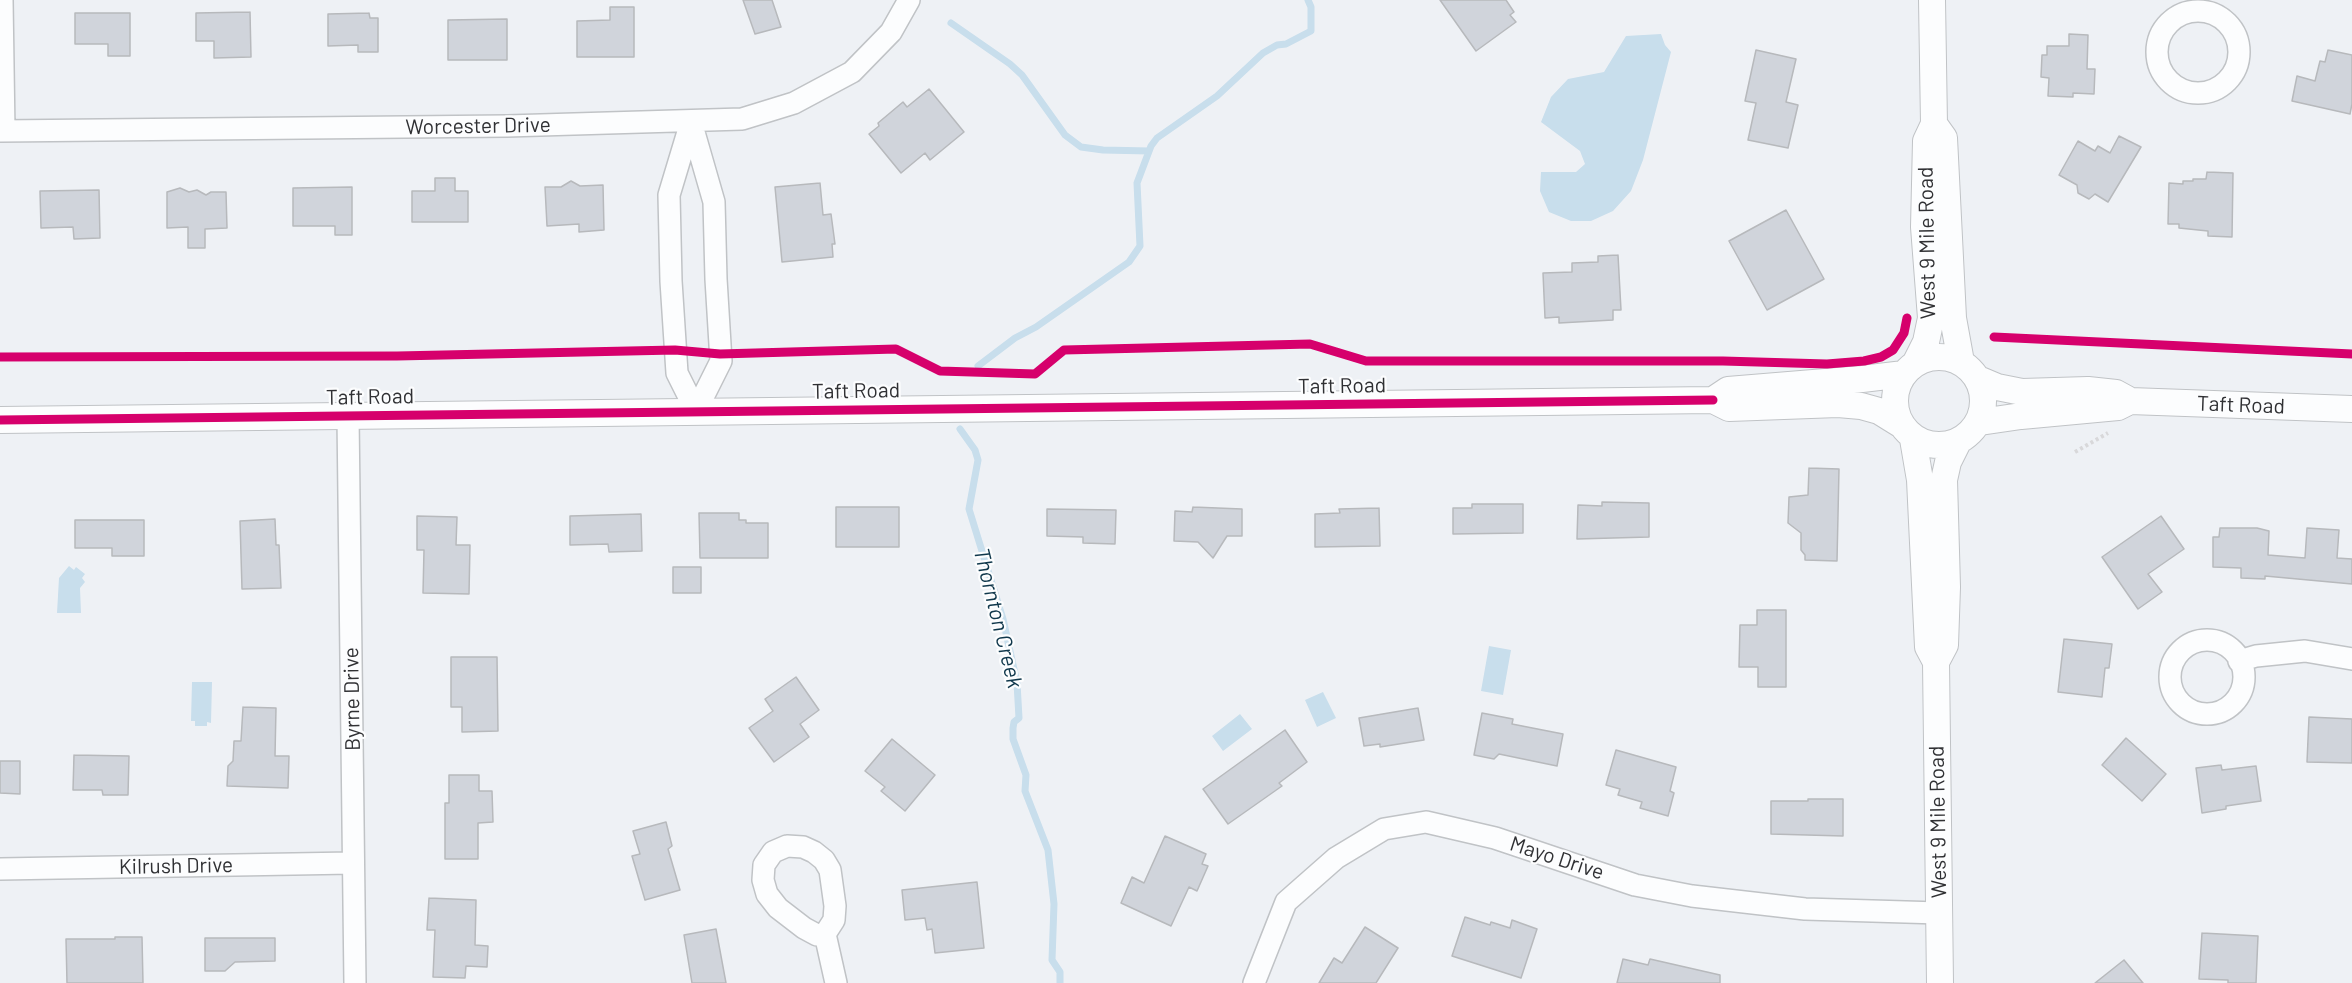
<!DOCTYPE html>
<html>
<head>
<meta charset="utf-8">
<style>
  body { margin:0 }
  canvas { display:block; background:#eef1f5 }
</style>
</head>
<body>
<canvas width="2352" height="983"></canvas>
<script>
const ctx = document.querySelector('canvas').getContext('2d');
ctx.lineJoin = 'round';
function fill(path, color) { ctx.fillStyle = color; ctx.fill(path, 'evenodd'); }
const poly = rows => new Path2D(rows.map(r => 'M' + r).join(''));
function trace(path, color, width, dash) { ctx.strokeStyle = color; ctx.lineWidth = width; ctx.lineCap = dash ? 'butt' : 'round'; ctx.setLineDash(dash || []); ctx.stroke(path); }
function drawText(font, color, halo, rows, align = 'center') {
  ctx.font = font + ' Barlow,sans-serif'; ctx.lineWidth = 4.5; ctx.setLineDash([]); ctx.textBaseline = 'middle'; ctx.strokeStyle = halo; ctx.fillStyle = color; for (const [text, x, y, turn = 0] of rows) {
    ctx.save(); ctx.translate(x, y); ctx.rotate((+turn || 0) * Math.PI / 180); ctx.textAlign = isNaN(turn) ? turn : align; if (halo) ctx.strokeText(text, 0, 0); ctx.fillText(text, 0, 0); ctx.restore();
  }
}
const water = poly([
  [1661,34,1665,45,1671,52,1643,160,1631,191,1613,211,1591,221,1571,221,1549,212,1540,191,1541,172,1576,172,1585,164,1580,151,1541,122,1551,97,1568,79,1604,72,1626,36],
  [69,566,74,570,76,567,85,574,82,578,85,582,80,588,81,613,57,613,59,578],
  [1489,646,1511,650,1503,695,1481,691],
  [192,682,212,682,211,723,207,722,207,726,195,726,195,721,191,721],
  [1323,692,1336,718,1317,727,1305,700],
  [1240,714,1252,729,1223,751,1212,736]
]);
const stream = poly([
  [951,23,1010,64,1022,75,1065,135,1081,147,1103,150,1149,151],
  [978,366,1015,338,1036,327,1129,262,1140,246,1137,183,1151,146,1157,138,1217,96,1263,53,1277,45,1286,44,1311,31,1311,7,1308,0],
  [960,429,975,450,978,460,969,509,1003,619,1017,683,1019,718,1014,722,1013,728,1013,739,1026,775,1025,791,1048,850,1054,904,1052,960,1060,972,1060,983]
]);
const building = poly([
  [743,0,772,0,781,27,755,34,743,0],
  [1440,0,1506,0,1514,12,1510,15,1516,22,1476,51,1440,0],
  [610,7,634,7,634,57,577,57,577,21,610,20,610,7],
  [250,12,251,57,214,58,214,41,196,41,196,13,250,12],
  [75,13,130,13,130,56,108,56,108,44,75,44,75,13],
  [369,13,370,18,378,18,378,52,358,52,358,45,328,46,328,14,369,13],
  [507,19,507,60,448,60,448,20,507,19],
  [2069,34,2088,35,2087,69,2095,69,2094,94,2073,93,2073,97,2048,96,2049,78,2041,77,2042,55,2047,55,2047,46,2069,46,2069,34],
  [1756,50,1796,59,1786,102,1798,105,1788,148,1748,140,1756,103,1745,101,1756,50],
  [2328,50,2352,55,2352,104,2350,114,2292,101,2297,76,2315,81,2320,61,2325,62,2328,50],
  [929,89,964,132,930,160,925,153,901,173,869,134,879,126,878,123,903,102,907,107,929,89],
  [2119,136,2141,147,2108,202,2095,194,2089,199,2078,193,2077,185,2059,175,2078,141,2095,151,2098,146,2110,153,2119,136],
  [2207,172,2233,173,2232,237,2208,236,2208,231,2179,228,2179,224,2168,224,2169,183,2183,184,2183,181,2193,181,2193,179,2206,179,2207,172],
  [435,178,455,178,455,191,468,191,468,222,412,222,412,191,435,191,435,178],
  [571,181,580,186,603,185,604,230,579,232,579,224,547,226,545,187,561,187,571,181],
  [820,183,823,215,831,214,835,244,832,244,833,257,782,262,775,187,820,183],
  [352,187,352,235,335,235,335,226,293,226,293,188,352,187],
  [180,188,189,192,197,190,206,195,211,192,226,192,227,228,205,229,205,248,188,248,188,227,167,228,167,192,180,188],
  [99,190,100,238,74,239,73,227,41,228,40,191,99,190],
  [1786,210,1824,279,1767,310,1729,241,1786,210],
  [1618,255,1621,310,1613,310,1613,320,1559,323,1559,317,1545,318,1543,273,1572,272,1572,263,1598,262,1598,256,1618,255],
  [1809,468,1839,469,1837,561,1805,560,1805,555,1801,550,1801,533,1788,523,1789,497,1808,495,1809,468],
  [1602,502,1649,503,1649,537,1577,539,1578,505,1602,506,1602,502],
  [1472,504,1523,504,1523,533,1453,534,1453,508,1472,508,1472,504],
  [836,507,899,507,899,547,836,547,836,507],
  [1193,507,1242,509,1242,536,1227,536,1213,558,1198,542,1174,541,1175,511,1192,512,1193,507],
  [1379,508,1380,546,1315,547,1315,514,1340,513,1339,509,1379,508],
  [1047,509,1116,510,1115,544,1083,543,1083,537,1047,536,1047,509],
  [699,513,739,513,739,520,746,520,746,523,768,523,768,558,700,558,699,513],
  [641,514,642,551,609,552,608,544,570,545,570,516,641,514],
  [417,516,457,517,456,545,470,545,469,594,423,593,424,550,417,550,417,516],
  [2161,516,2184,549,2148,574,2162,592,2138,609,2102,557,2161,516],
  [275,519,276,545,279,545,281,588,242,589,240,521,275,519],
  [75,520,144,520,144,556,112,556,112,548,75,548,75,520],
  [2220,528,2257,528,2269,531,2268,555,2305,558,2307,528,2339,530,2337,558,2352,559,2352,584,2265,576,2265,579,2241,578,2241,568,2213,567,2213,537,2219,537,2220,528],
  [673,567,701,567,701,593,673,593,673,567],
  [1757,610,1786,610,1786,687,1758,687,1758,667,1739,667,1740,625,1757,625,1757,610],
  [2064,639,2112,644,2109,668,2105,668,2102,697,2058,692,2064,639],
  [451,657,497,657,498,731,462,732,462,707,451,707,451,657],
  [796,677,819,710,800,724,809,737,774,762,749,728,773,711,765,699,796,677],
  [243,707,276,708,275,756,289,756,288,788,227,786,228,766,233,761,234,741,241,741,243,707],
  [1418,708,1424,740,1380,747,1380,744,1364,746,1359,718,1418,708],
  [1482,713,1513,719,1512,724,1563,734,1557,766,1499,754,1494,759,1474,755,1482,713],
  [2309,717,2352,719,2352,763,2307,762,2309,717],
  [1285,730,1307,762,1279,783,1282,786,1228,824,1203,789,1285,730],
  [2126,738,2166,774,2142,801,2102,765,2126,738],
  [892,739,935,775,905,811,881,791,885,787,865,771,892,739],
  [1616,750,1676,767,1670,791,1674,793,1668,816,1640,808,1642,802,1618,795,1620,789,1606,785,1616,750],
  [74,755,129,756,128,795,103,795,102,790,73,790,74,755],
  [0,761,20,761,20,794,0,793,0,761],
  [2221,765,2222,770,2256,766,2261,801,2226,806,2226,809,2202,813,2196,768,2221,765],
  [449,775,479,775,479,791,492,791,493,822,478,823,478,859,445,859,445,803,449,803,449,775],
  [1808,799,1843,799,1843,836,1771,834,1771,801,1808,801,1808,799],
  [666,822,672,846,668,849,680,890,645,900,632,856,640,854,633,831,666,822],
  [1165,836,1206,854,1202,864,1208,866,1197,891,1189,887,1171,926,1121,903,1132,877,1144,883,1165,836],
  [977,882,984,948,935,953,932,929,927,930,925,918,905,920,902,890,977,882],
  [429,898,476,900,475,945,488,946,487,967,466,966,465,978,433,977,435,930,427,930,429,898],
  [1465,917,1490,925,1491,922,1510,928,1512,920,1537,929,1521,978,1452,956,1465,917],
  [1365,927,1398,948,1376,983,1319,983,1334,958,1342,963,1365,927],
  [716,929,726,983,692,983,684,935,716,929],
  [2202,933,2258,936,2256,983,2228,983,2228,980,2199,979,2202,933],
  [115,937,142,937,143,983,67,983,66,939,115,939,115,937],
  [205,938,275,938,275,961,235,962,225,971,205,971,205,938],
  [1623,959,1648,965,1650,959,1720,975,1720,983,1617,983,1623,959],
  [2124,960,2143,983,2095,983,2124,960]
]);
const path = poly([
  [2075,452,2108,433]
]);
const minor = poly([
  [2,0,4,131],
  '2157 52a41 41 0 1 1 82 0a41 41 0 1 1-82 0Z',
  [691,122,714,202,716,279,721,361,696,411],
  [691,122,669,195,671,281,677,373,696,411],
  [0,131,507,126,742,119,794,103,852,72,891,32,909,0],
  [348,416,355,983],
  '2170 677a37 37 0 1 1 74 0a37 37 0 1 1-74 0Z',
  [2239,661,2256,656,2305,651,2352,659],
  [787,846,803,847,814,852,824,860,830,870,835,906,834,920,825,934,817,935,804,928,778,908,767,894,763,880,764,865,773,852,787,846],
  [0,869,352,863],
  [825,934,836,983],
  [1254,983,1286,902,1336,858,1384,829,1426,822,1495,838,1635,885,1692,896,1805,909,1939,913]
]);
const tertiary = poly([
  [1934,124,1944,138,1953,318,1961,362],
  '1895 401a44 44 0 1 1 88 0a44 44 0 1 1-88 0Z',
  [1916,362,1926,342,1931,318,1924,227,1926,141,1934,124,1932,0],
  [1978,379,1997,387,2022,392,2088,390,2116,393,2127,399],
  [1713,400,1728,390,1862,379,1904,374],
  [0,420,1713,400,1729,408,1838,404,1861,406,1879,411,1900,424],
  [1980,422,2021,416,2118,407,2130,401,2352,409],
  [1913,439,1920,480,1928,647,1936,662,1940,983],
  [1936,662,1945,645,1947,587,1944,480,1948,462,1958,442]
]);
const cycleway = poly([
  [1994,337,2352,354],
  [0,357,397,356,675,350,720,354,896,349,940,371,1035,374,1064,350,1310,344,1366,361,1723,361,1827,364,1864,361,1881,357,1893,350,1904,333,1907,318],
  [0,420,1713,400]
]);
const streetNames = [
  ["Worcester Drive",478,126,-1],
  ["West 9 Mile Road",1927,243,-91],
  ["Taft Road",1342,386,-1],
  ["Taft Road",856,391,-1],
  ["Taft Road",370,397,-1],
  ["Taft Road",2241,405,2],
  ["Byrne Drive",352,699,-91],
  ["West 9 Mile Road",1938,822,-91],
  ["Mayo Drive",1557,858,18],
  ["Kilrush Drive",176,866,-1]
];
const waterNames = [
  ["Thornton Creek",998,618,76]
];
fill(water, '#c8deec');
trace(stream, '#c8deec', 7);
fill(building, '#d0d4db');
trace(building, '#b7b9bc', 1.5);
trace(minor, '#c0c3c6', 24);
trace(tertiary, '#c0c3c6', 28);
trace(path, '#d8d8da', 4, [3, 3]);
trace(minor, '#fcfdfe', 21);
trace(tertiary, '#fcfdfe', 26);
trace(cycleway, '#d6006c', 9);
drawText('21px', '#303134', '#fcfdfe', streetNames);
drawText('italic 22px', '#0f374b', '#fcfdfe', waterNames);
</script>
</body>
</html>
